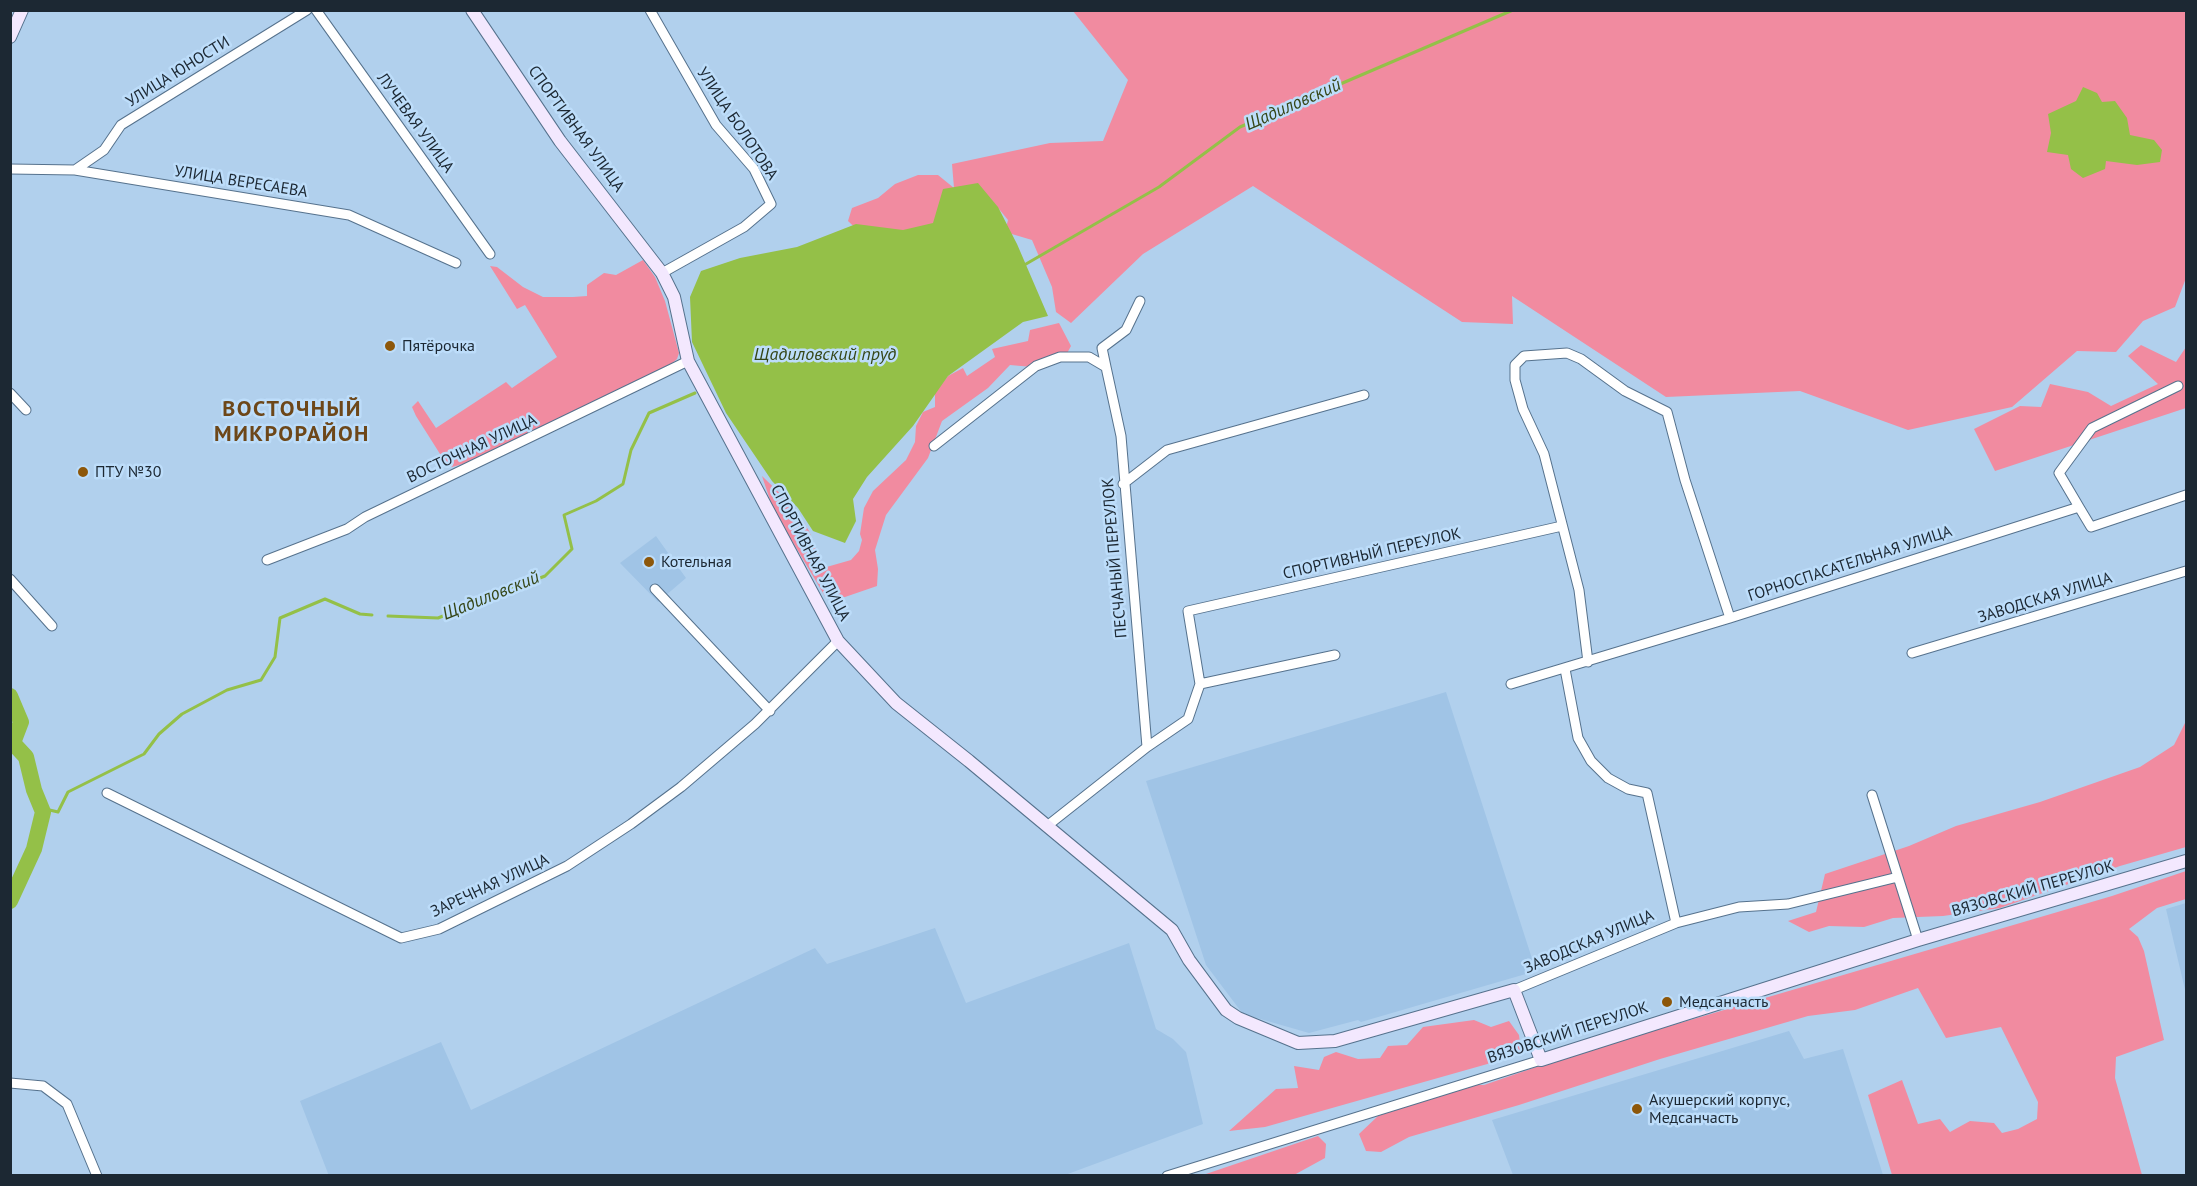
<!DOCTYPE html>
<html>
<head>
<meta charset="utf-8">
<style>
  body { margin:0 }
  #map { position:relative; width:2197px; height:1186px; overflow:hidden; background:#b1d0ed; font-family:"PT Sans",sans-serif }
  canvas { display:block }
  .frame { position:absolute; inset:0; border:12px solid #1c2833; pointer-events:none }
</style>
</head>
<body>
<div id="map">
<canvas width="2197" height="1186"></canvas>
<div class="frame"></div>
</div>
<script>
const ctx = document.querySelector('canvas').getContext('2d');
ctx.lineJoin = 'round';
function fill(path, color) { ctx.fillStyle = color; ctx.fill(path, 'evenodd'); }
const poly = rows => new Path2D(rows.map(r => 'M' + r).join(''));
function trace(path, color, width, dash) { ctx.strokeStyle = color; ctx.lineWidth = width; ctx.lineCap = dash ? 'butt' : 'round'; ctx.setLineDash(dash || []); ctx.stroke(path); }
function drawText(font, color, halo, rows, align = 'center') {
  ctx.font = font + ' "PT Sans",sans-serif'; ctx.lineWidth = 5; ctx.setLineDash([]); ctx.textBaseline = 'middle'; ctx.strokeStyle = halo; ctx.fillStyle = color; for (const [text, x, y, turn = 0] of rows) {
    ctx.save(); ctx.translate(x, y); ctx.rotate((+turn || 0) * Math.PI / 180); ctx.textAlign = isNaN(turn) ? turn : align; if (halo) ctx.strokeText(text, 0, 0); ctx.fillText(text, 0, 0); ctx.restore();
  }
}
const built = poly([
  [656,536,686,578,658,602,620,563],
  [1446,692,1536,971,1361,1022,1358,1020,1309,1033,1243,1014,1206,965,1146,781],
  [2186,903,2186,994,2166,909],
  [935,928,966,1003,1129,943,1156,1029,1173,1039,1186,1052,1203,1124,1065,1175,329,1176,300,1101,441,1042,471,1110,815,948,827,964],
  [1789,1031,1804,1059,1843,1049,1883,1175,1513,1175,1492,1120]
]);
const green = poly([
  [1073,11,2186,11,2186,278,2175,307,2143,321,2116,352,2077,351,2012,407,1908,430,1800,391,1666,397,1512,296,1513,324,1462,322,1253,186,1143,254,1071,323,1056,312,1052,287,1032,240,1005,232,1008,220,990,198,950,221,869,241,848,221,852,208,878,198,895,184,918,175,938,175,954,188,952,164,1050,143,1103,141,1128,80],
  [643,260,655,277,665,301,679,353,677,359,670,365,463,464,452,467,447,465,416,416,412,407,418,401,436,428,506,382,512,388,557,357,525,305,517,309,490,266,497,267,523,287,543,297,573,297,587,296,587,285,604,273,616,275],
  [1059,323,1071,346,1065,357,1056,363,1032,367,1010,365,988,388,942,421,928,458,886,515,875,550,878,569,877,586,845,597,826,598,773,509,762,476,795,508,809,531,823,568,851,560,859,551,862,540,860,534,864,508,873,491,906,460,915,442,916,426,923,412,935,407,935,393,948,376,963,368,967,376,995,357,992,349,1028,341,1030,330],
  [2141,345,2176,362,2186,347,2186,408,1995,471,1974,429,2020,406,2041,407,2050,384,2088,392,2111,406,2158,384,2128,356],
  [2186,721,2186,847,2120,866,2000,908,1943,916,1893,918,1864,927,1829,926,1809,932,1788,921,1816,912,1825,874,1909,846,1956,826,2040,802,2140,767,2174,745],
  [2186,871,2186,899,2157,908,2129,929,2138,937,2144,951,2164,1040,2116,1057,2115,1078,2142,1175,1892,1175,1868,1095,1902,1080,1918,1124,1940,1119,1950,1132,1970,1121,1994,1123,2002,1133,2018,1129,2037,1119,2038,1102,2001,1027,1946,1038,1918,988,1855,1010,1808,1016,1660,1059,1519,1105,1409,1137,1381,1152,1366,1151,1359,1134,1378,1116,1469,1085,1484,1085,1571,1055,2112,896],
  [1474,1020,1491,1027,1509,1021,1519,1035,1521,1051,1505,1059,1265,1127,1229,1131,1276,1089,1298,1088,1294,1066,1319,1070,1324,1057,1336,1052,1358,1059,1380,1058,1388,1046,1407,1045,1423,1027],
  [1318,1136,1326,1144,1325,1158,1294,1175,1203,1175]
]);
const water = poly([
  [2083,87,2097,93,2102,102,2115,101,2127,118,2130,135,2154,140,2162,150,2160,162,2137,165,2106,161,2105,169,2083,178,2071,169,2068,155,2047,152,2051,133,2048,114,2076,101],
  [978,183,998,207,1017,244,1048,316,1023,322,948,376,913,426,867,477,853,499,856,521,845,543,813,531,798,508,772,481,726,413,692,342,690,297,701,271,740,258,797,247,856,224,903,230,933,223,943,189]
]);
const stream = poly([
  [1026,264,1159,187,1240,127,1513,10],
  [388,616,438,618,545,576,572,549,564,515,596,501,623,484,631,450,649,413,695,393],
  [41,808,58,812,68,792,144,754,159,734,182,714,227,690,261,680,275,657,280,618,325,599,360,614,372,615]
]);
const river = poly([
  [10,696,21,722,13,743,26,757,34,790,43,812,34,849,10,901]
]);
const street = poly([
  [316,10,490,254],
  [650,10,716,125,754,169,771,204,744,227,662,273],
  [10,169,75,170,349,215,456,263],
  [75,170,104,150,121,125,307,10],
  [1106,367,1121,436,1147,747],
  [10,393,26,410],
  [934,446,1036,366,1060,357,1089,357,1106,367,1102,348,1126,330,1140,301],
  [1123,484,1167,450,1364,395],
  [2079,507,2059,473,2092,428,2178,386],
  [267,560,347,529,365,517,688,361],
  [10,579,52,626],
  [655,589,770,711],
  [1912,653,2186,571],
  [1588,662,1579,590,1544,454,1523,409,1515,380,1515,365,1524,356,1567,353,1581,359,1625,391,1667,412,1685,480,1730,618],
  [1565,669,1578,738,1591,761,1608,778,1628,789,1647,793,1676,923],
  [1200,684,1335,655],
  [1511,684,1730,618,2079,507,2091,527,2186,495],
  [107,793,401,938,439,929,567,866,631,824,681,787,755,724,838,641],
  [1872,795,1898,877],
  [1047,826,1147,747,1188,719,1200,684,1188,611,1562,526],
  [1514,990,1676,923,1739,907,1788,904,1898,877,1918,940],
  [10,1083,43,1086,67,1104,97,1176],
  [1167,1176,1541,1060]
]);
const secondary = poly([
  [472,10,560,141,662,273,674,297,688,361,838,641,896,703,969,761,1172,930,1189,960,1226,1010,1238,1018,1298,1043,1335,1041,1514,990,1541,1060,1918,940,2186,861],
  [10,37,22,10]
]);
const markers = [
  [390,346,6,"#8d570a"],
  [83,472,6,"#8d570a"],
  [649,562,6,"#8d570a"],
  [1667,1002,6,"#8d570a"],
  [1637,1109,6,"#8d570a"]
];
const streetNames = [
  ["УЛИЦА ЮНОСТИ",178,72,-32],
  ["ЛУЧЕВАЯ УЛИЦА",415,123,54],
  ["УЛИЦА БОЛОТОВА",737,124,56],
  ["СПОРТИВНАЯ УЛИЦА",576,129,54],
  ["УЛИЦА ВЕРЕСАЕВА",241,182,9],
  ["ВОСТОЧНАЯ УЛИЦА",472,449,-25],
  ["СПОРТИВНАЯ УЛИЦА",810,553,62],
  ["СПОРТИВНЫЙ ПЕРЕУЛОК",1372,554,-13],
  ["ПЕСЧАНЫЙ ПЕРЕУЛОК",1115,558,-95],
  ["ГОРНОСПАСАТЕЛЬНАЯ УЛИЦА",1850,564,-18],
  ["ЗАВОДСКАЯ УЛИЦА",2045,598,-17],
  ["ЗАРЕЧНАЯ УЛИЦА",490,886,-25],
  ["ВЯЗОВСКИЙ ПЕРЕУЛОК",2033,889,-16],
  ["ЗАВОДСКАЯ УЛИЦА",1589,942,-23],
  ["ВЯЗОВСКИЙ ПЕРЕУЛОК",1568,1033,-18]
];
const poiNames = [
  ["Пятёрочка",402,346],
  ["ПТУ №30",95,472],
  ["Котельная",661,562],
  ["Медсанчасть",1679,1002],
  ["Акушерский корпус,",1649,1100],
  ["Медсанчасть",1649,1118]
];
const waterNames = [
  ["Щадиловский",1293,105,-24],
  ["Щадиловский пруд",825,355],
  ["Щадиловский",491,596,-22]
];
const districtNames = [
  ["ВОСТОЧНЫЙ",292,410],
  ["МИКРОРАЙОН",292,435]
];
fill(built, '#a0c4e6');
fill(green, '#f18ba0');
fill(water, '#94c048');
trace(stream, '#94c048', 3);
trace(river, '#94c048', 16);
trace(street, '#56728d', 11);
trace(secondary, '#56728d', 14);
trace(street, '#fff', 9);
trace(secondary, '#f3e8fe', 12);
for (const [x, y, r, color] of markers) { const dot = new Path2D(); dot.arc(x, y, r, 0, 2 * Math.PI); ctx.fillStyle = color; ctx.fill(dot); trace(dot, '#bdddfa', 2); }
drawText('16px', '#1c2833', '#bdddfa', streetNames);
drawText('16px', '#1c2833', '#bdddfa', poiNames, 'left');
drawText('italic 18px', '#354617', '#bdddfa', waterNames);
ctx.letterSpacing = '1.5px';
drawText('bold 22px', '#6d4719', '#bdddfa', districtNames);
ctx.letterSpacing = '0px';
</script>
</body>
</html>
